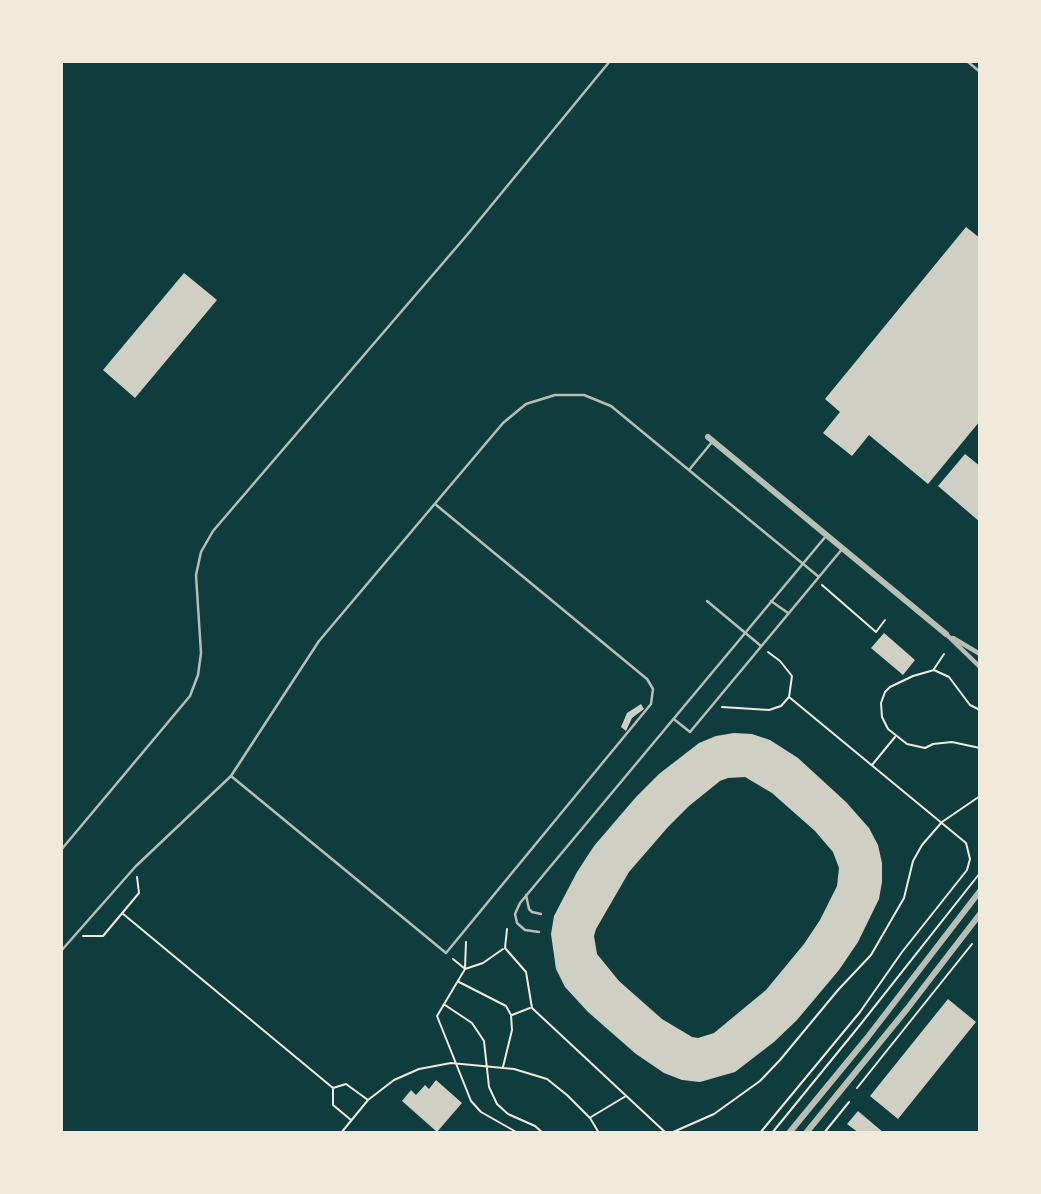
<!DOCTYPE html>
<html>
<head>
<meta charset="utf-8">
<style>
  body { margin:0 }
  #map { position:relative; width:1041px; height:1194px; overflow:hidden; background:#0f3d3e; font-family:"DM Sans",sans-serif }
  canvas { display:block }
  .frame { position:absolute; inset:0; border:63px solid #f1e9da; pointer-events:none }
</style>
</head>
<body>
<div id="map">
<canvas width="1041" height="1194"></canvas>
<div class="frame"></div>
</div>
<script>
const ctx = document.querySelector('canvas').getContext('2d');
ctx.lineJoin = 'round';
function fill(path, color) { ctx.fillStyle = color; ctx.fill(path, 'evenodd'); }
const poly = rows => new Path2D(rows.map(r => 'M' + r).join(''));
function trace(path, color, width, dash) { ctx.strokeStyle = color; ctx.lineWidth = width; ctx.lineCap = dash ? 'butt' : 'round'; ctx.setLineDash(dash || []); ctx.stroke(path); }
const building = poly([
  [966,227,980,238,980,421,928,484,869,435,852,456,823,433,840,412,825,399],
  [184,273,217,300,135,398,103,370],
  [965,454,980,466,980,522,938,486],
  [884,633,915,660,903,675,871,648],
  [641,704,644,709,632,718,626,731,621,727,627,713],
  [734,733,752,734,770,740,798,758,846,802,869,828,878,845,882,863,882,882,879,899,858,942,839,970,797,1020,774,1042,735,1072,700,1082,682,1080,664,1073,636,1054,588,1012,565,987,556,969,551,934,554,916,577,872,594,846,636,797,659,774,699,743,716,736],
  [745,777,772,793,815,831,833,852,839,868,837,886,820,920,804,944,766,990,714,1033,698,1038,692,1037,662,1019,619,981,597,954,594,936,596,929,629,872,668,827,689,806,720,781,728,778],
  [948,999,976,1022,898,1119,870,1096],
  [436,1080,462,1103,437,1132,402,1101,411,1090,416,1095,425,1085,429,1089],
  [858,1111,884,1133,859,1133,847,1124]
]);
const path = poly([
  [822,585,876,632,885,620],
  [934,669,944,654],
  [722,707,769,710,781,706,789,697,792,676,780,661,768,652],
  [980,710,970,705,949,677,934,670,913,676,890,687,885,692,881,703,882,717,888,729,907,744,925,748,933,744,952,742,980,748],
  [872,765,895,737],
  [122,913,333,1088,346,1084,368,1100],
  [507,929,505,948,526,972,532,1008,666,1133],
  [83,936,103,936,139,893,137,877],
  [503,949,483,963,465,969,437,1016,471,1101,481,1112,518,1133],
  [453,959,464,968],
  [465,968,466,942],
  [459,982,506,1006,511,1015,512,1030,503,1067],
  [445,1005,472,1023,484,1041,489,1087,497,1104,508,1114,535,1126,543,1133],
  [512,1015,530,1008],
  [857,1088,972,944],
  [333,1089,333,1105,351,1120],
  [591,1117,626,1096],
  [341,1133,368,1100,394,1080,419,1069,451,1063,514,1069,547,1079,567,1095,590,1118,599,1133],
  [671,1133,714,1114,760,1081,780,1060,838,990,871,955,904,898,913,861,922,845,942,822,980,796],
  [760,1133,860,1012,902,952,967,870,970,859,966,843,789,697],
  [772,1133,860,1025,980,873],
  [824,1133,849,1102]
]);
const service = poly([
  [967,61,980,72],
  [689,470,712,442],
  [707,601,761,646],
  [771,601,788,613],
  [675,720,690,732,843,548],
  [231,776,446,953,651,704,653,689,647,679,435,504],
  [61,850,190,696,198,675,201,653,196,575,201,552,213,531,467,235,610,61],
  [526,895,529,909,532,912,541,914],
  [539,932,525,930,517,923,515,914,520,903,826,536],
  [61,951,136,866,231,776,319,641,503,423,526,404,555,395,584,395,611,406,819,577]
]);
const minor = poly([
  [946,634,980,667],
  [953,638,980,654]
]);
const tertiary = poly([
  [708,437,946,634],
  [789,1133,867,1038,980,891],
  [806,1133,907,1009,980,914]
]);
fill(building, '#cfcfc3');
trace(path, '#f1e9da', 2);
trace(service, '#b8beb3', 2.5);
trace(minor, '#b8beb3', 4.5);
trace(tertiary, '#b8beb3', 6);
</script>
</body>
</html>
